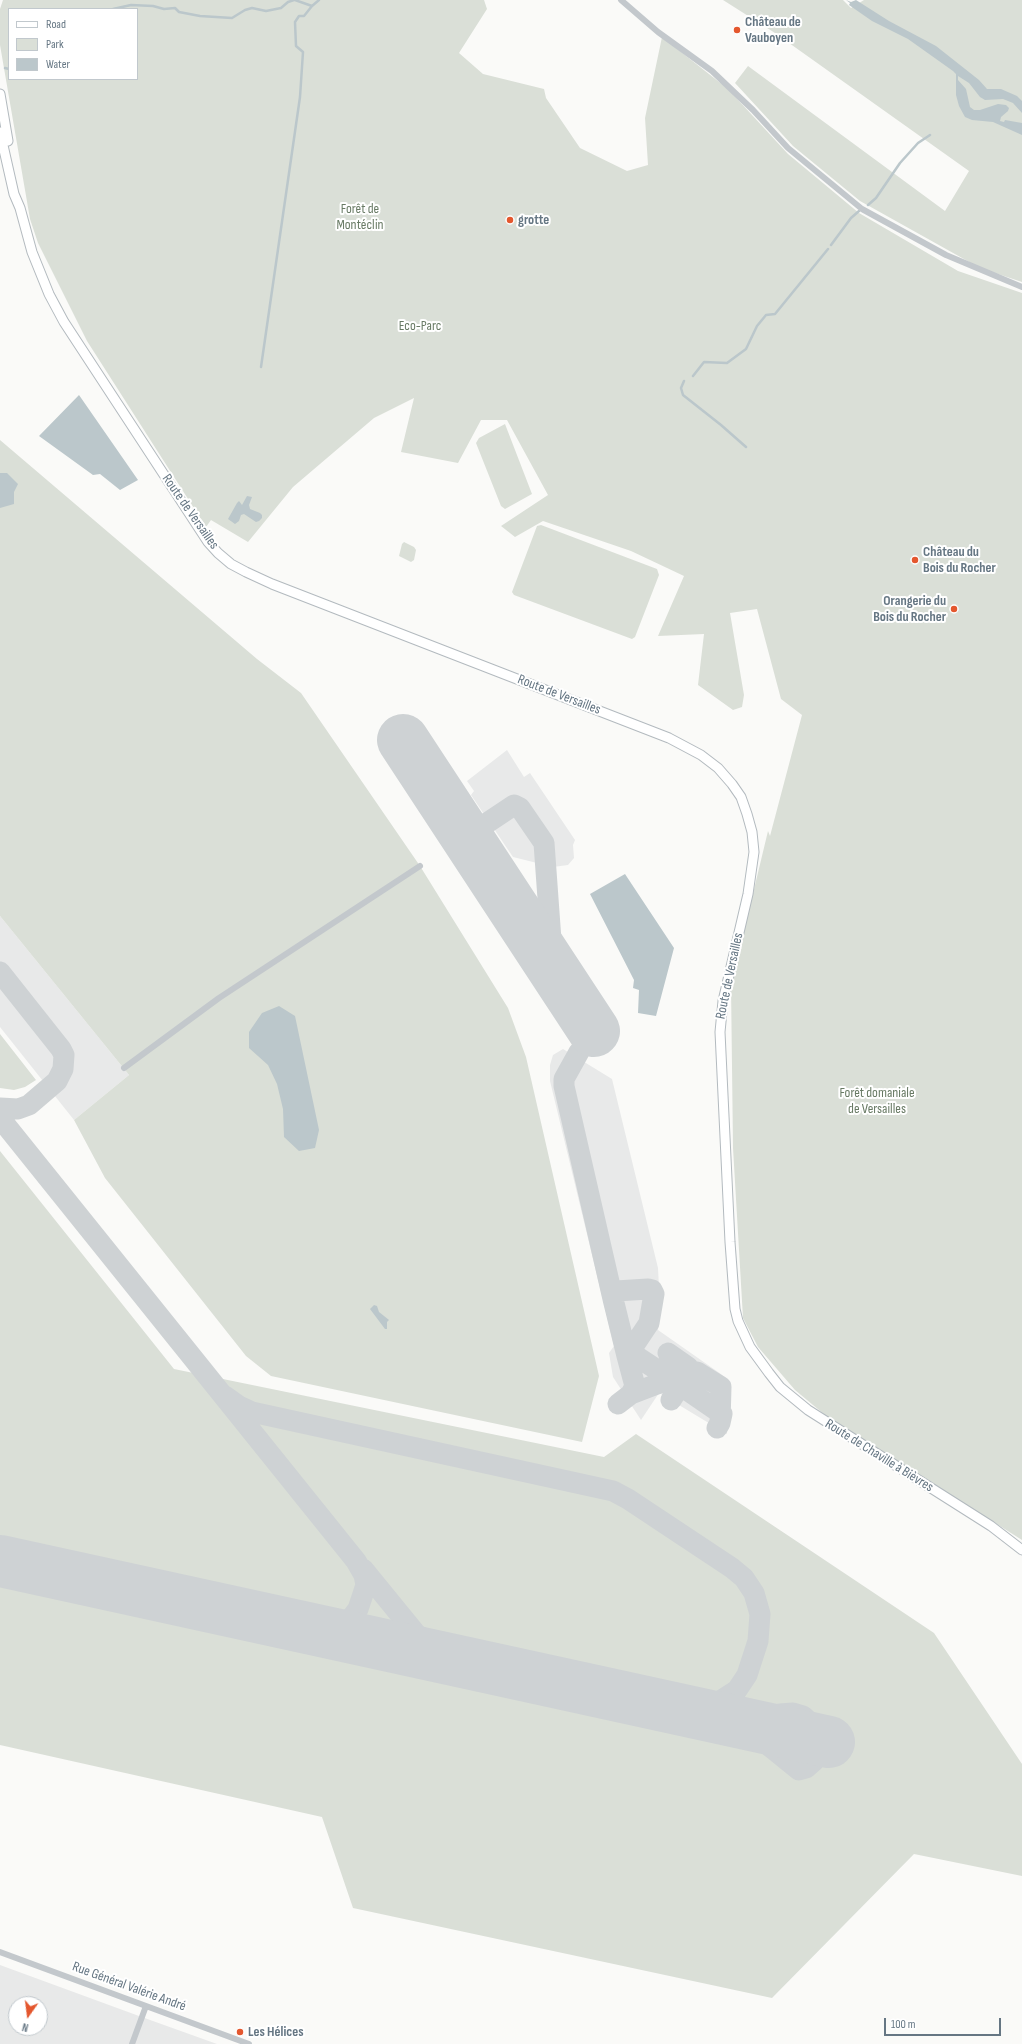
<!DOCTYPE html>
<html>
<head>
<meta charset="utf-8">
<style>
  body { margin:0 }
  #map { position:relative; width:1022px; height:2044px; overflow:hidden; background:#fafaf8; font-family:"Sofia Sans Condensed",sans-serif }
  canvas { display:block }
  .legend { position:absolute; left:8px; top:8px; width:130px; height:72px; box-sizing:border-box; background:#fff; border:1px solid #c1c8cd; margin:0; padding:5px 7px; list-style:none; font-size:12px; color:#657683 }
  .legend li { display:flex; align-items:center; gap:8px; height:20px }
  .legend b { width:20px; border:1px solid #c1c8cd }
  .north { position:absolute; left:8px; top:1996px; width:40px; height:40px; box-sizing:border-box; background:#fff; border:1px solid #c1c8cd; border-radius:50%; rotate:194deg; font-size:11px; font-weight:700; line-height:16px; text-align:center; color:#657683 }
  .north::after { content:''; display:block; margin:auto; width:14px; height:18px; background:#e4572e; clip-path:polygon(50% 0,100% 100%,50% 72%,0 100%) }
  .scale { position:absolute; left:884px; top:2018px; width:117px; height:18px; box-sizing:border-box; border:2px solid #657683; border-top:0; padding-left:5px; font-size:12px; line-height:14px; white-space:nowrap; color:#657683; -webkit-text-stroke:3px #fff; paint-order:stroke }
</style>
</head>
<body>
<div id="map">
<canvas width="1022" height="2044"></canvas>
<ul class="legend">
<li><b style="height:5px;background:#fff"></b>Road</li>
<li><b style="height:11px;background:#dadfd7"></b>Park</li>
<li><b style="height:11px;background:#bbc7cb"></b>Water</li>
</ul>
<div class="north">N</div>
<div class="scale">100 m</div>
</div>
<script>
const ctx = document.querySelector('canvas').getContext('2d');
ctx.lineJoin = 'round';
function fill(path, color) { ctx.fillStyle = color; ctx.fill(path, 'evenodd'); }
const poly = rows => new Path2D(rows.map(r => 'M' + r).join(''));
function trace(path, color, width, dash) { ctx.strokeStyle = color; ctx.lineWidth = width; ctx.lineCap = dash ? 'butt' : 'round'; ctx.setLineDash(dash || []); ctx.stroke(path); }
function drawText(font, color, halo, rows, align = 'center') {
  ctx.font = font + ' "Sofia Sans Condensed",sans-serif'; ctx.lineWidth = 4; ctx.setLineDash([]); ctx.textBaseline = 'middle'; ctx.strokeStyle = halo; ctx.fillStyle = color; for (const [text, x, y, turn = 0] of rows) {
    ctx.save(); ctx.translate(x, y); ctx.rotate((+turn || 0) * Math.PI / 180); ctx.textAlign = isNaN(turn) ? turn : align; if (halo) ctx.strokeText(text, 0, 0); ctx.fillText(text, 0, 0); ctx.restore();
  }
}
const built = poly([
  [507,750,524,777,530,773,575,840,573,845,574,858,568,865,553,867,513,857,471,795,474,791,467,781],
  [0,916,129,1075,74,1120,0,1027],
  [563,1049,612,1079,658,1268,660,1307,658,1330,728,1379,727,1434,659,1393,641,1420,613,1377,609,1353,614,1346,550,1081,550,1065,553,1055],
  [0,1965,139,2016,217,2044,0,2044],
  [16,2004,40,2004,40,2028,16,2028]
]);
const green = poly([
  [3,0,484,0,487,9,459,53,483,74,544,89,546,98,580,148,627,171,648,165,645,118,662,37,728,89,788,154,859,213,958,271,1022,293,1022,1540,825,1415,795,1390,758,1347,743,1318,733,1148,731,985,768,831,770,836,802,715,781,699,757,609,730,613,744,695,742,707,733,710,698,685,704,634,658,636,684,576,631,551,543,521,515,537,501,526,548,495,507,420,481,420,458,463,401,452,414,398,374,418,293,487,248,542,211,520,206,527,87,341,38,243,30,219,0,45,0,9],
  [9,9,137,9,137,79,9,79],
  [723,0,843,0,851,8,864,0,1022,0,1022,282,980,268,860,201,793,146,735,83,748,66,945,211,969,171,775,33],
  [505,424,532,494,505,509,501,506,476,443,479,438],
  [0,440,257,659,301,693,420,866,508,1008,526,1057,599,1376,582,1442,271,1376,246,1356,105,1178,74,1120,129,1075,0,916],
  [541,525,657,569,659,575,635,637,632,639,514,595,512,592,537,526],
  [404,542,414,547,416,550,414,560,411,562,399,556,402,544],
  [0,1034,36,1080,25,1087,14,1090,0,1088],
  [0,1151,174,1369,604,1457,636,1434,934,1633,1022,1764,1022,1876,914,1854,772,1998,353,1908,322,1817,0,1745]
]);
const water = poly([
  [846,0,851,2,856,0,889,21,936,46,979,80,987,89,1001,89,1017,96,1022,101,1022,113,1013,103,1003,99,985,100,980,97,969,83,958,76,958,80,966,89,970,107,974,110,980,110,998,104,1006,105,1009,108,1008,111,1001,117,1000,121,1004,122,1005,120,1022,123,1022,135,993,122,972,120,965,117,959,106,956,95,956,74,953,71,908,39,872,21,849,5,850,3],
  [79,395,138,480,120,490,100,474,93,475,39,436],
  [0,473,7,473,18,484,14,492,14,504,0,508],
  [247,496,252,497,249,505,250,509,260,513,262,515,262,518,259,521,256,522,244,514,241,515,239,521,235,524,228,519,237,503,239,501,242,505],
  [625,874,674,948,656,1016,638,1013,639,990,633,988,634,980,590,894],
  [279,1006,295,1016,319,1130,315,1148,299,1151,284,1137,283,1109,277,1084,268,1065,249,1048,249,1032,262,1013],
  [374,1305,377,1306,379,1312,389,1320,387,1322,387,1329,385,1329,370,1309]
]);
const stream = poly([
  [295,0,312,6,319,0],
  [113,9,131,5,153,6,164,9,175,8,179,12,200,16,232,18,245,10,252,8,266,11,281,8,288,2,294,0],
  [5,68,9,69],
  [868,205,876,198,900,163,918,143,930,135],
  [831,245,851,218,859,211],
  [261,367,300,97,303,52,296,46,295,22,299,16,304,16,312,6],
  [693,376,704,362,727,363,746,349,757,326,766,315,775,314,828,249],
  [684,381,681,388,683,395,721,425,746,447]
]);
const taxiway = poly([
  [466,837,514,805,520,808,544,843,553,968],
  [0,972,61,1049,64,1055,63,1069,57,1081,29,1105,18,1109,0,1108],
  [579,1052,564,1079,564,1086,613,1299],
  [0,1118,356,1561,364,1575,366,1585,358,1609,352,1617,336,1627,324,1629,308,1628],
  [632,1349,633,1354,674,1381],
  [668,1353,688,1367,687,1375,671,1400],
  [667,1380,674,1381,722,1414,720,1423],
  [631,1394,691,1371,697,1372,721,1387,720,1423,717,1428],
  [225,1396,239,1406,252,1412,613,1491,628,1499,732,1568,744,1578,754,1593,760,1614,758,1641,747,1675,737,1690,720,1701,700,1708,674,1708],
  [618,1404,631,1394,635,1386,627,1356,613,1299,614,1294,616,1291,648,1289,652,1290,654,1294,649,1323,627,1356],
  [363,1569,416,1634,442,1652,471,1664],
  [729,1720,746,1727,799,1770,806,1768,814,1761,818,1751,818,1736,813,1725,803,1716,793,1713,780,1714,762,1726]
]);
const runway = poly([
  [403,740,594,1031],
  [0,1561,829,1742]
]);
const street = poly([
  [621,0,658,32,712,71,753,110,788,148,862,209,946,255,1022,287],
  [124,1068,219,998,420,866],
  [0,1952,249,2044],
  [132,2044,146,2006]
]);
const secondary = poly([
  [0,94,8,141],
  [0,132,14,194,20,208,32,252,49,294,64,322,208,542,218,553,231,564,246,572,272,584,669,738,701,755,718,768,732,784,741,797,747,814,752,832,754,852,748,894,723,1001,720,1032,730,1242,735,1309,738,1321,750,1347,769,1373,780,1387,808,1410,991,1526,1022,1550]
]);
const markers = [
  [737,30,4,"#e4572e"],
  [510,220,4,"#e4572e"],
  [915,560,4,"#e4572e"],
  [954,609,4,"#e4572e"],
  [240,2032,4,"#e4572e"]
];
const poiNames = [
  ["Château de",745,22],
  ["Vauboyen",745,38],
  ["grotte",518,220],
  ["Château du",923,552],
  ["Bois du Rocher",923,568],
  ["Orangerie du",946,601,"right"],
  ["Bois du Rocher",946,617,"right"],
  ["Les Hélices",248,2032]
];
const parkNames = [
  ["Forêt de",360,209],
  ["Montéclin",360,225],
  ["Eco-Parc",420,326],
  ["Forêt domaniale",877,1093],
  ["de Versailles",877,1109]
];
const streetNames = [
  ["Route de Versailles",190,512,55],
  ["Route de Versailles",559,695,21],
  ["Route de Versailles",730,976,-78],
  ["Route de Chaville à Bièvres",879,1456,32],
  ["Rue Général Valérie André",129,1987,20]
];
fill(built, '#e8e9e9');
fill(green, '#dadfd7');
fill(water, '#bbc7cb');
trace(stream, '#bbc7cb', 2.5);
trace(taxiway, '#ced2d4', 21);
trace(runway, '#ced2d4', 52);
trace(secondary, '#b3babf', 11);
trace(street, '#c3c8cc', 6);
trace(secondary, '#fff', 9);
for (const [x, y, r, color] of markers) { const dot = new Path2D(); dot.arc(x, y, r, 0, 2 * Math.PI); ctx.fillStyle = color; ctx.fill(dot); trace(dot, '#fff', 1.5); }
drawText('bold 14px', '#657683', '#fff', poiNames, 'left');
drawText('14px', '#687a64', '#fff', parkNames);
drawText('14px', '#657683', '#fff', streetNames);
</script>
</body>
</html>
